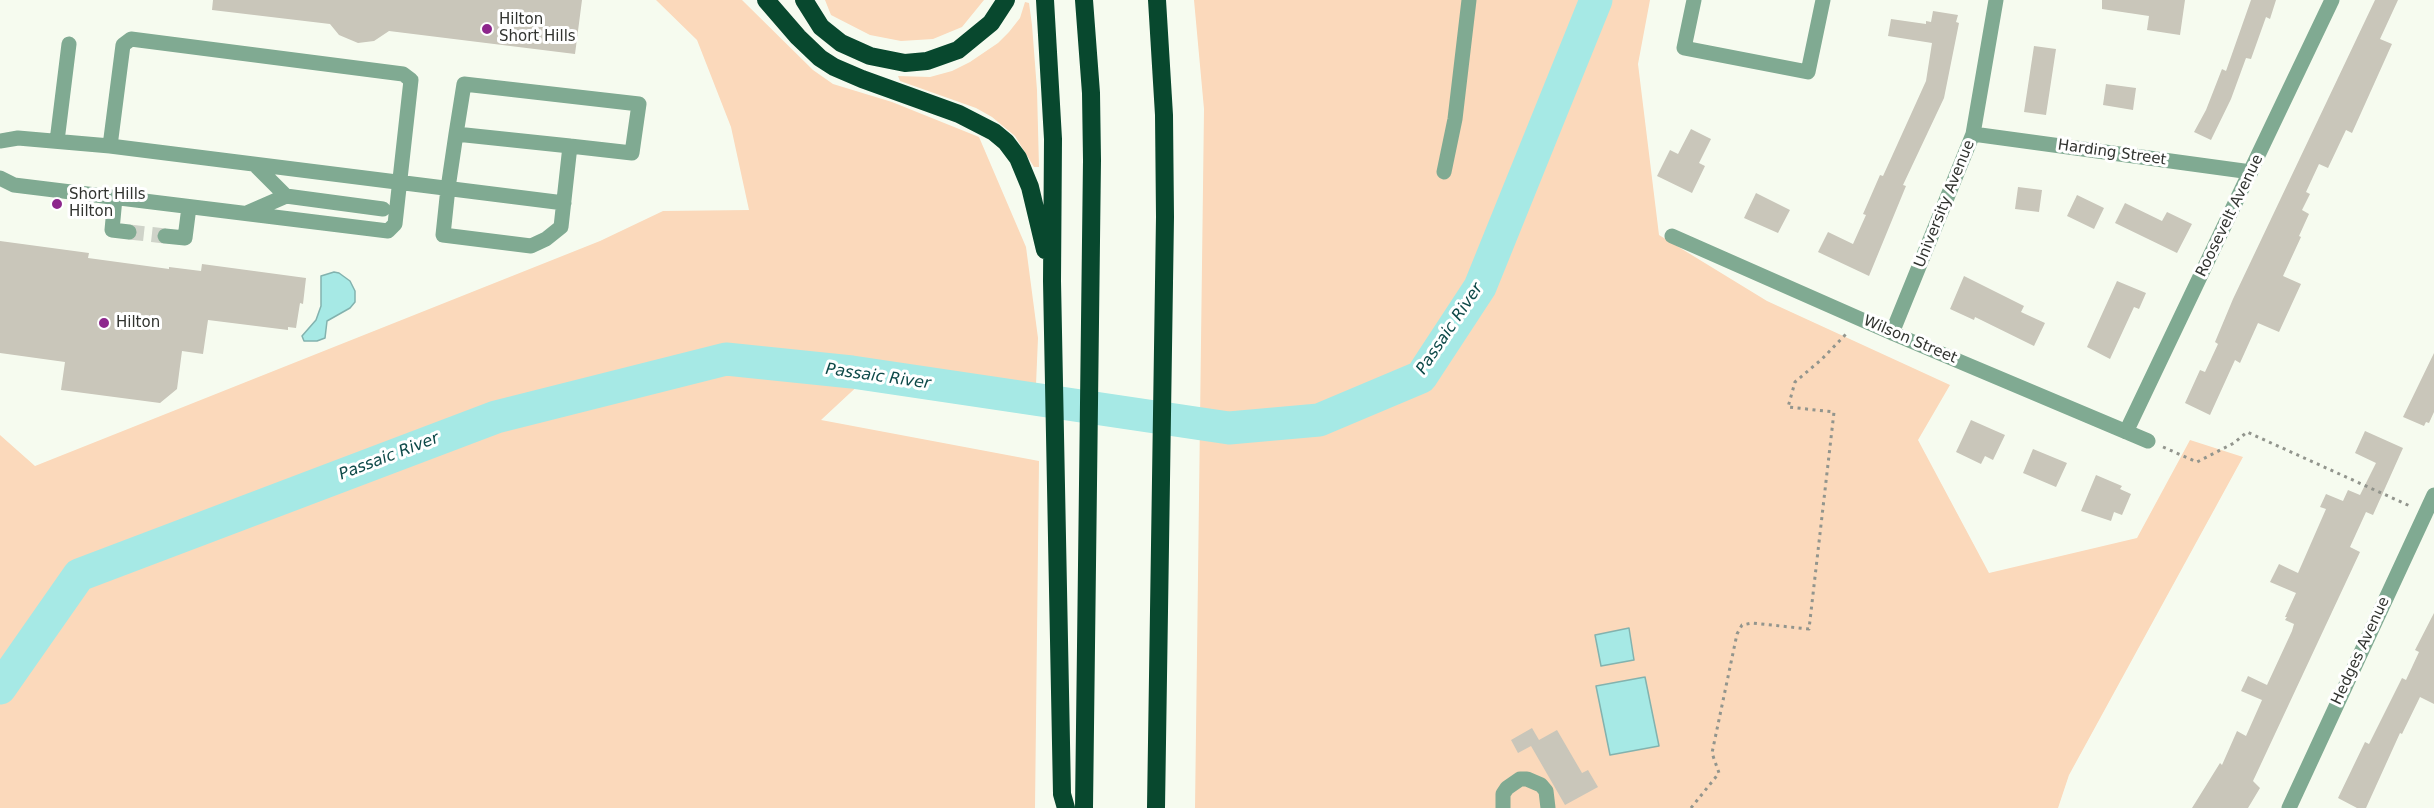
<!DOCTYPE html>
<html>
<head>
<meta charset="utf-8">
<style>
  body { margin:0 }
  canvas { display:block; background:#f6fbef }
</style>
</head>
<body>
<canvas width="2434" height="808"></canvas>
<script>
const ctx = document.querySelector('canvas').getContext('2d');
ctx.lineJoin = 'round';
function fill(path, color) { ctx.fillStyle = color; ctx.fill(path, 'evenodd'); }
const poly = rows => new Path2D(rows.map(r => 'M' + r).join(''));
function trace(path, color, width, dash) { ctx.strokeStyle = color; ctx.lineWidth = width; ctx.lineCap = dash ? 'butt' : 'round'; ctx.setLineDash(dash || []); ctx.stroke(path); }
function drawText(font, color, halo, rows, align = 'center') {
  ctx.font = font + ' "DejaVu Sans",sans-serif'; ctx.lineWidth = 6; ctx.setLineDash([]); ctx.textBaseline = 'middle'; ctx.strokeStyle = halo; ctx.fillStyle = color; for (const [text, x, y, turn = 0] of rows) {
    ctx.save(); ctx.translate(x, y); ctx.rotate((+turn || 0) * Math.PI / 180); ctx.textAlign = isNaN(turn) ? turn : align; if (halo) ctx.strokeText(text, 0, 0); ctx.fillText(text, 0, 0); ctx.restore();
  }
}
const green = poly([
  [656,0,742,0,813,70,833,84,892,102,979,137,1026,247,1038,338,1036,385,878,367,821,420,1039,461,1035,808,0,808,0,435,35,466,600,241,663,211,749,210,731,127,697,40],
  [825,0,984,0,962,27,933,39,901,41,870,35,831,15],
  [1194,0,1650,0,1638,64,1659,235,1767,301,1950,385,1918,440,1989,573,2137,538,2190,440,2243,457,2069,775,2058,808,1195,808,1204,109],
  [1025,2,1029,3,1032,25,1037,90,1039,167,1034,167,1015,136,992,117,976,108,900,81,898,76,930,77,952,71,970,62,998,43,1009,32,1020,18]
]);
const water = poly([
  [334,272,339,273,350,281,355,291,355,302,350,308,327,321,325,338,317,341,304,341,302,336,316,320,321,306,321,276,334,272],
  [1629,628,1634,660,1601,666,1595,635,1629,628],
  [1645,677,1659,746,1610,755,1596,686,1645,677]
]);
const river = poly([
  [0,688,79,575,496,417,726,359,852,372,1229,428,1319,420,1421,377,1480,287,1596,0]
]);
const building = poly([
  [213,0,582,0,575,54,389,31,374,41,358,43,339,35,330,24,212,10],
  [2102,0,2185,0,2180,35,2147,30,2149,16,2102,9],
  [2251,0,2276,0,2270,19,2266,17,2251,59,2246,58,2231,99,2211,140,2194,132,2206,110,2222,69,2226,71],
  [2375,0,2398,0,2380,39,2392,44,2352,133,2346,130,2328,168,2319,164,2306,192,2310,194,2302,210,2309,214,2299,236,2301,237,2283,276,2301,284,2279,332,2258,323,2240,363,2235,360,2210,415,2185,403,2200,370,2205,372,2218,344,2215,342,2233,299],
  [1933,11,1958,15,1956,22,1959,23,1944,98,1903,185,1906,186,1869,276,1818,252,1828,232,1853,244,1866,215,1863,214,1880,175,1883,176,1926,81,1932,43,1888,36,1891,19,1926,24,1926,21,1931,22],
  [2034,46,2056,49,2046,115,2024,112],
  [2106,84,2136,88,2133,110,2103,105],
  [1691,129,1711,139,1699,163,1705,166,1692,193,1657,176,1670,150,1678,154],
  [2018,187,2042,190,2039,212,2015,209],
  [1756,193,1790,210,1778,233,1744,218],
  [2077,195,2104,208,2094,229,2067,216],
  [2125,203,2162,221,2167,212,2192,224,2177,253,2115,223],
  [0,241,89,253,88,258,169,269,169,267,201,271,202,264,306,278,303,304,300,303,296,328,288,327,288,330,208,320,203,354,182,351,177,389,160,403,61,390,65,362,0,353],
  [1964,276,2024,306,2021,312,2045,323,2034,346,1975,317,1974,320,1950,309],
  [2117,281,2146,293,2139,309,2134,307,2110,359,2087,347],
  [2434,353,2434,412,2429,423,2426,422,2424,426,2403,417],
  [1971,420,2005,435,1993,460,1985,456,1981,464,1956,452],
  [2365,431,2403,448,2373,515,2366,512,2350,547,2360,552,2253,781,2260,788,2248,808,2192,808,2220,763,2222,765,2237,731,2246,736,2262,700,2241,691,2248,676,2267,685,2292,631,2294,624,2285,620,2287,617,2285,617,2296,593,2270,582,2279,564,2298,573,2326,509,2320,507,2326,494,2343,501,2348,490,2360,495,2376,463,2355,453],
  [2033,449,2067,463,2056,487,2023,473],
  [2096,475,2122,486,2120,489,2131,494,2122,515,2114,512,2111,521,2081,511],
  [2434,613,2434,704,2420,697,2402,734,2400,733,2366,808,2357,808,2338,798,2365,742,2369,744,2402,678,2406,680,2419,652,2415,650],
  [1532,728,1539,740,1557,730,1582,773,1588,770,1598,787,1565,805,1531,746,1518,753,1511,740]
]);
const minorTunnel = poly([
  [129,232,165,236]
]);
const path = poly([
  [2163,447,2197,462,2234,443,2247,432,2410,506],
  [1691,808,1719,773,1712,753,1737,634,1742,625,1752,623,1809,629,1834,412,1788,407,1795,382,1822,359,1848,332]
]);
const minor = poly([
  [1694,0,1684,48,1808,72,1823,0],
  [456,134,570,146,632,153,639,104,464,84,456,134,448,188,443,235,531,246,546,239,561,227,570,146],
  [1973,134,2251,172],
  [0,141,18,138,110,146,564,203],
  [57,141,69,44],
  [254,164,286,196],
  [1444,172,1455,119,1469,0],
  [0,178,14,185,388,231,395,224,411,80,403,74,131,39,123,45,110,146],
  [115,198,112,230,129,232],
  [247,213,286,196,383,209],
  [165,236,185,238,189,207],
  [1672,236,1892,333,2148,441],
  [1892,333,1973,134,1996,0],
  [2126,432,2332,0],
  [1503,808,1503,794,1507,788,1520,779,1527,779,1541,785,1546,791,1548,808],
  [2289,808,2434,495]
]);
const highway = poly([
  [766,0,798,37,820,58,834,67,862,79,959,114,994,132,1006,142,1018,158,1030,187,1045,250],
  [804,0,821,27,841,43,870,56,905,63,927,61,958,50,991,23,1006,0],
  [1045,0,1053,139,1052,281,1062,794,1066,808],
  [1084,808,1092,160,1091,93,1084,0],
  [1156,808,1165,217,1164,115,1157,0]
]);
const markers = [
  [487,29,6,"#8d268c"],
  [57,204,6,"#8d268c"],
  [104,323,6,"#8d268c"]
];
const poiNames = [
  ["Hilton",499,20],
  ["Short Hills",499,37],
  ["Short Hills",69,195],
  ["Hilton",69,212],
  ["Hilton",116,323]
];
const streetNames = [
  ["Harding Street",2112,153,8],
  ["University Avenue",1945,204,-68],
  ["Roosevelt Avenue",2230,216,-64],
  ["Wilson Street",1910,340,23],
  ["Hedges Avenue",2361,651,-65]
];
const waterNames = [
  ["Passaic River",1450,329,-56],
  ["Passaic River",878,377,8],
  ["Passaic River",389,457,-21]
];
fill(green, '#fbd9bb');
fill(water, '#a6e9e5');
trace(water, '#83b2ae', 1.5);
trace(river, '#a6e9e5', 33);
fill(building, '#c9c6ba');
trace(minorTunnel, '#cfd3c9', 15, [15, 8]);
trace(path, '#92958d', 3, [3, 4.5]);
trace(minor, '#80aa92', 15);
trace(highway, '#08482e', 18);
for (const [x, y, r, color] of markers) { const dot = new Path2D(); dot.arc(x, y, r, 0, 2 * Math.PI); ctx.fillStyle = color; ctx.fill(dot); trace(dot, '#fff', 2); }
drawText('15px', '#31332f', '#fff', poiNames, 'left');
drawText('15px', '#31332f', '#fff', streetNames);
drawText('italic 16px', '#0d4948', '#fff', waterNames);
</script>
</body>
</html>
